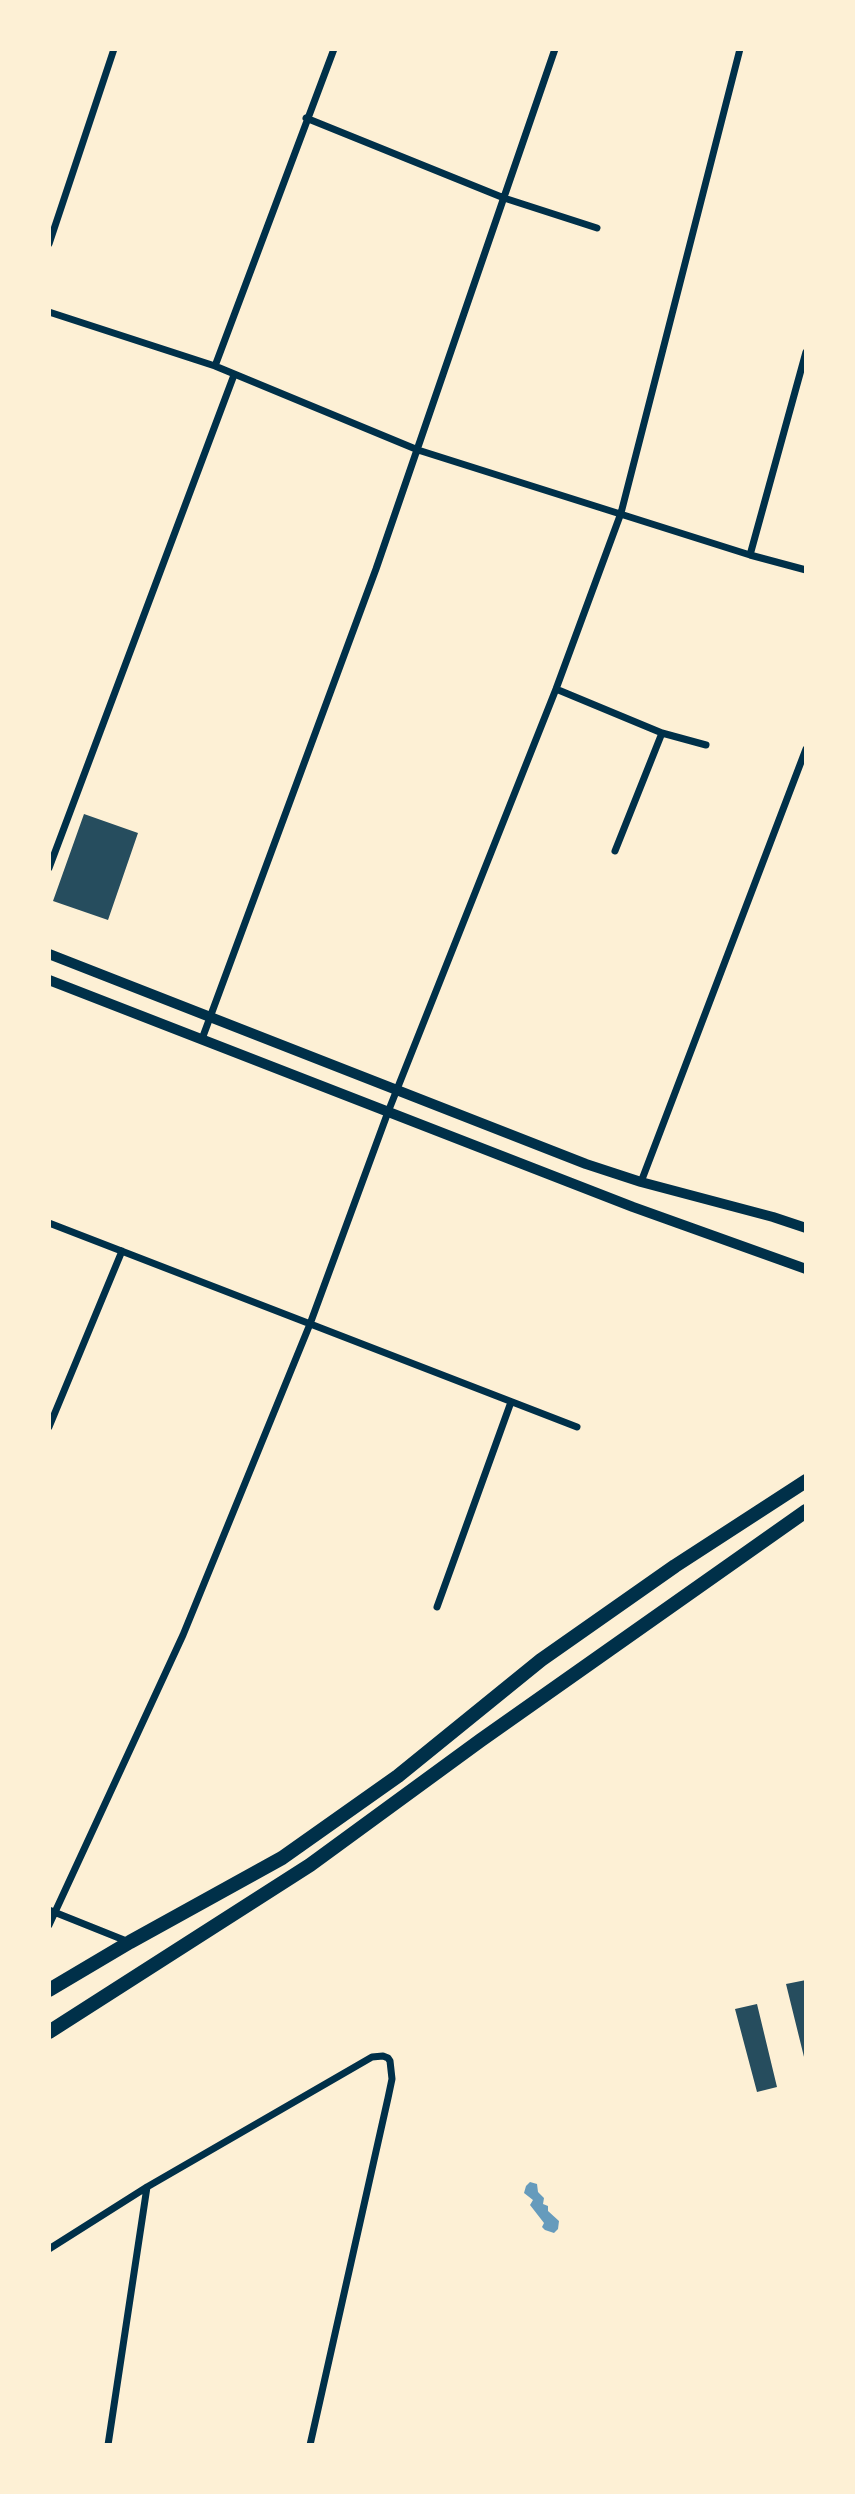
<!DOCTYPE html>
<html>
<head>
<meta charset="utf-8">
<style>
  body { margin:0 }
  #map { position:relative; width:855px; height:2494px; overflow:hidden; background:#fdf0d5; font-family:Cabin,sans-serif }
  canvas { display:block }
  .frame { position:absolute; inset:0; border:51px solid #fdf0d5; pointer-events:none }
</style>
</head>
<body>
<div id="map">
<canvas width="855" height="2494"></canvas>
<div class="frame"></div>
</div>
<script>
const ctx = document.querySelector('canvas').getContext('2d');
ctx.lineJoin = 'round';
function fill(path, color) { ctx.fillStyle = color; ctx.fill(path, 'evenodd'); }
const poly = rows => new Path2D(rows.map(r => 'M' + r).join(''));
function trace(path, color, width, dash) { ctx.strokeStyle = color; ctx.lineWidth = width; ctx.lineCap = dash ? 'butt' : 'round'; ctx.setLineDash(dash || []); ctx.stroke(path); }
const water = poly([
  [530,2182,537,2184,538,2192,544,2198,543,2204,548,2206,548,2211,559,2221,558,2229,554,2233,545,2230,542,2227,544,2223,530,2205,533,2200,524,2193,526,2186]
]);
const building = poly([
  [84,814,138,833,108,920,53,901],
  [806,1980,806,2061,805,2061,786,1984],
  [757,2004,777,2087,757,2092,735,2009]
]);
const minor = poly([
  [306,118,504,198,597,228],
  [49,244,114,49],
  [49,312,215,366,418,450,750,555,806,570],
  [215,366,334,49],
  [750,555,806,352],
  [556,689,662,733,706,745],
  [615,851,662,733],
  [49,868,234,375],
  [202,1039,376,569,555,49],
  [641,1182,806,749],
  [49,1223,577,1427],
  [49,1427,122,1251],
  [437,1607,511,1402],
  [49,1910,129,1942],
  [49,1925,183,1635,310,1324,388,1112,556,689,621,513,740,49],
  [49,2249,147,2187,372,2057,383,2056,388,2058,390,2061,392,2079,388,2098,310,2445],
  [108,2445,147,2187]
]);
const tertiary = poly([
  [49,954,586,1164,641,1182,773,1217,806,1228],
  [49,980,633,1207,806,1269]
]);
const primary = poly([
  [49,1990,130,1942,282,1858,398,1776,541,1660,675,1566,806,1481],
  [49,2032,310,1865,481,1740,806,1511]
]);
fill(water, '#669bbc');
fill(building, '#264d5e');
trace(minor, '#003049', 7);
trace(tertiary, '#003049', 10);
trace(primary, '#003049', 14);
</script>
</body>
</html>
